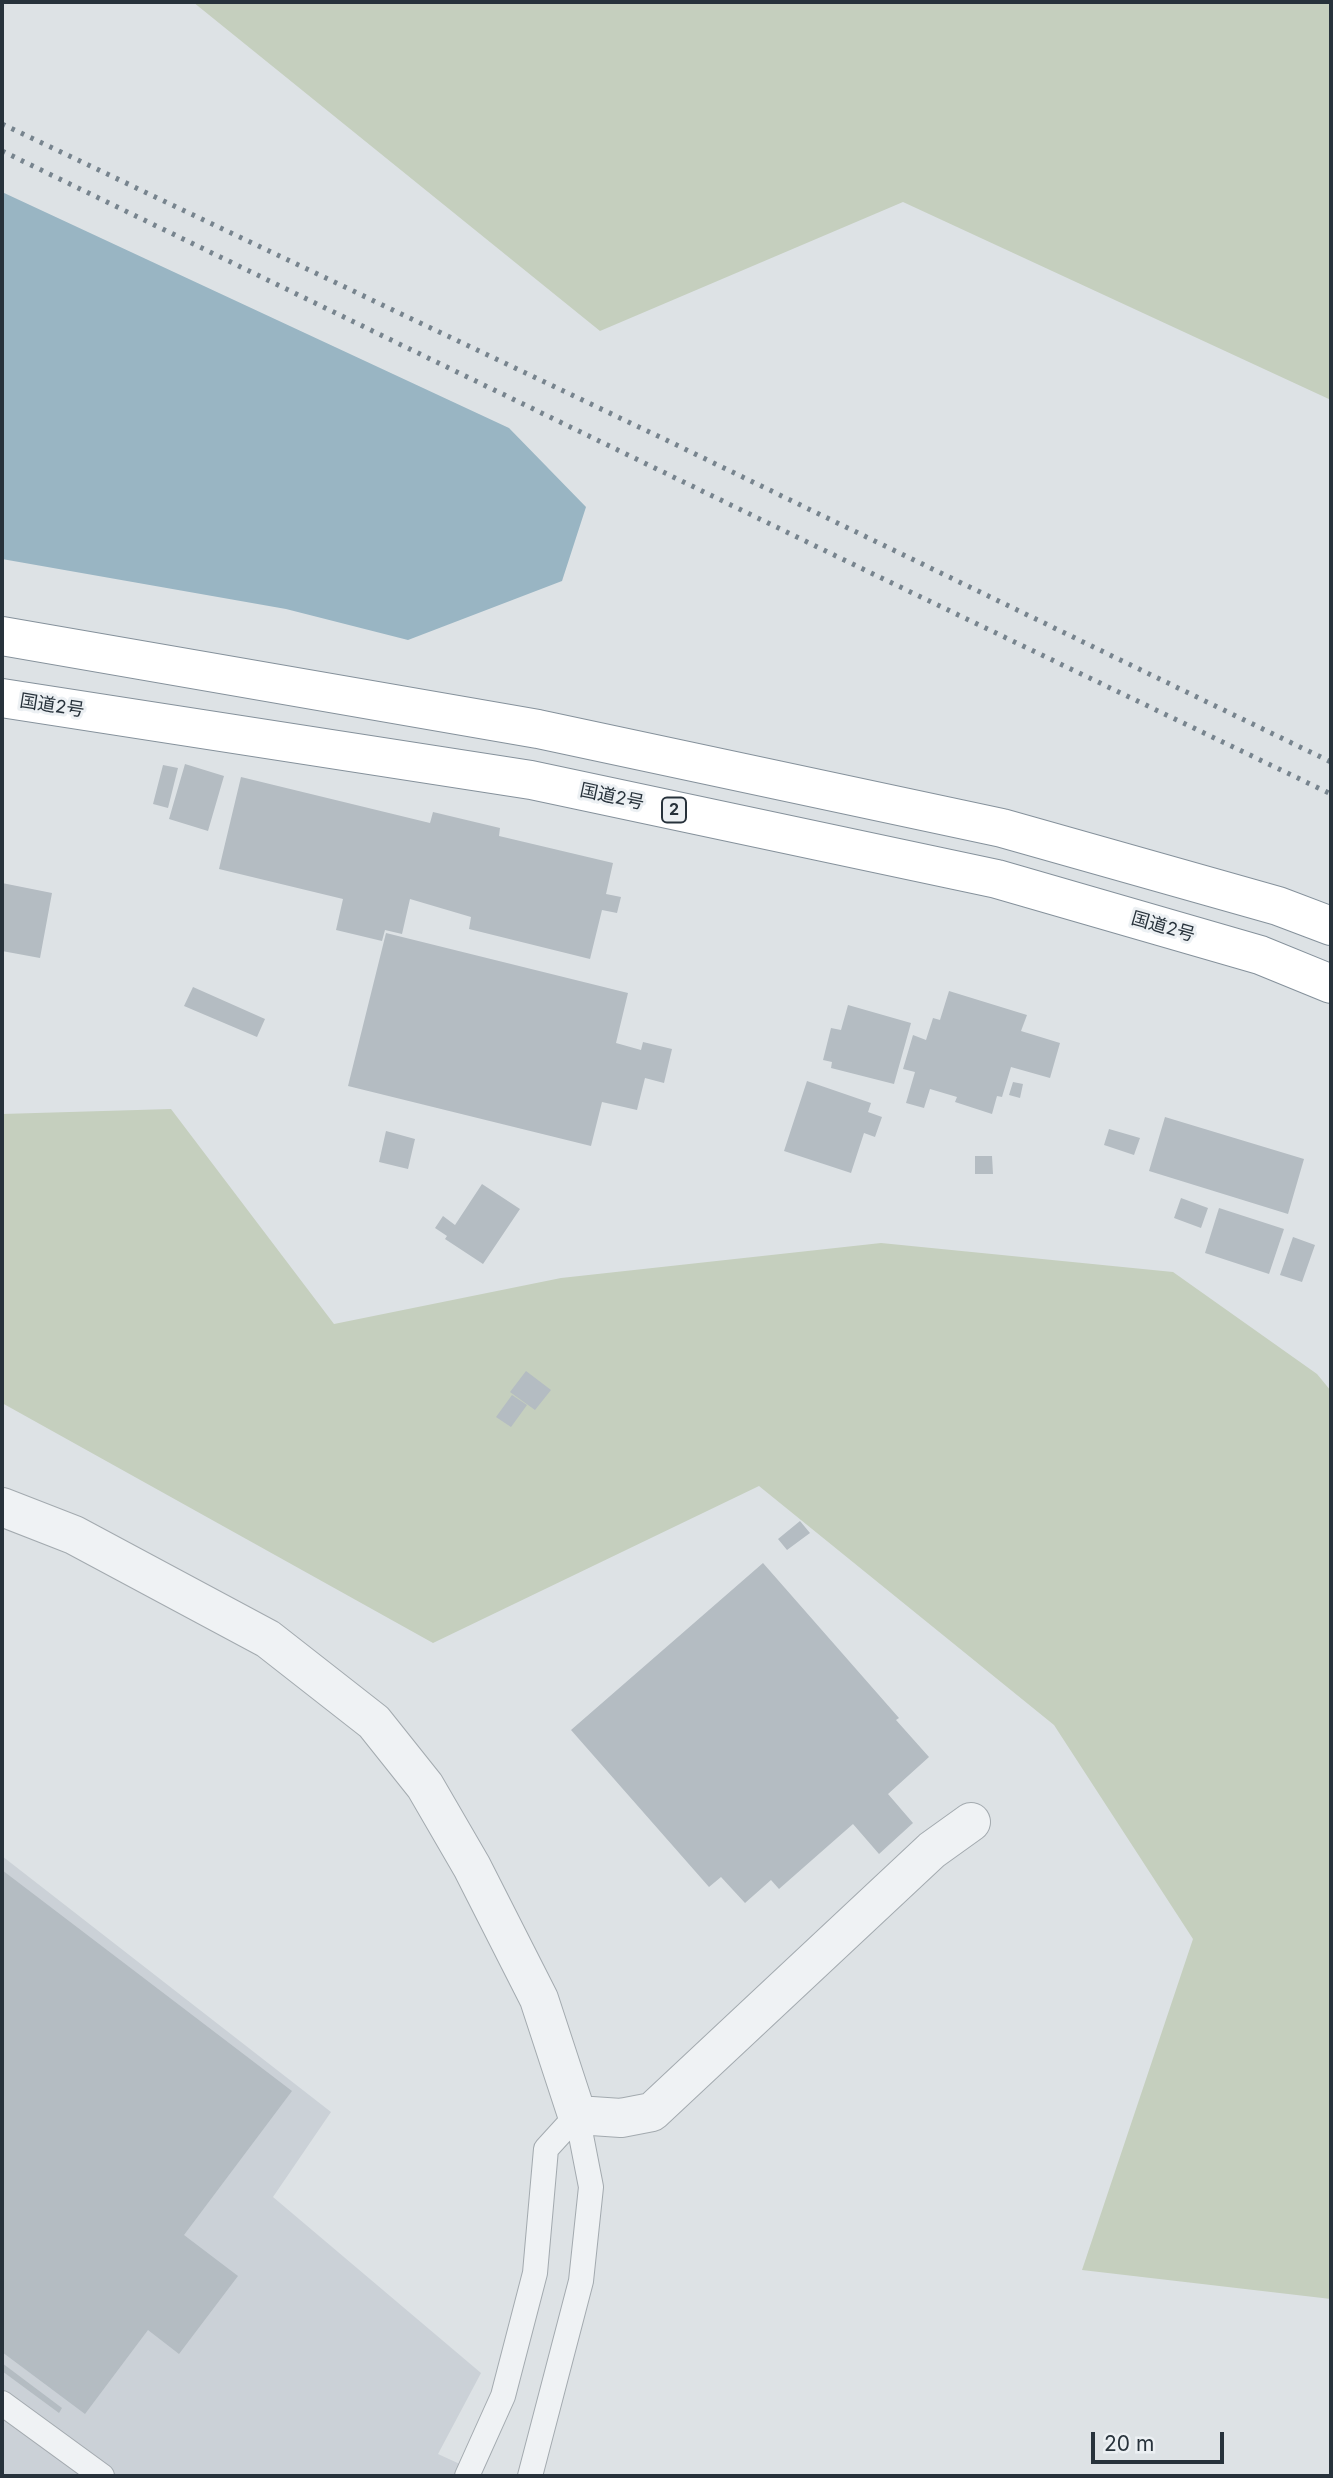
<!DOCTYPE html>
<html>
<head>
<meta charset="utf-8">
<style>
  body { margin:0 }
  #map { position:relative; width:1333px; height:2478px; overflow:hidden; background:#dde2e5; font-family:Inter,sans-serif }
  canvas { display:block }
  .frame { position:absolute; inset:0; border:4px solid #27323b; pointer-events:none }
  .scale { position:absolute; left:1091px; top:2432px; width:133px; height:32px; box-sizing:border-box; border:4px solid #27323b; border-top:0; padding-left:9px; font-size:21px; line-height:24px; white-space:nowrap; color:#27323b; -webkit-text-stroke:5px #ecf0f3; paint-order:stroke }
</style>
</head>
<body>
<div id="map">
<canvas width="1333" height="2478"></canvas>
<div class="frame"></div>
<div class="scale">20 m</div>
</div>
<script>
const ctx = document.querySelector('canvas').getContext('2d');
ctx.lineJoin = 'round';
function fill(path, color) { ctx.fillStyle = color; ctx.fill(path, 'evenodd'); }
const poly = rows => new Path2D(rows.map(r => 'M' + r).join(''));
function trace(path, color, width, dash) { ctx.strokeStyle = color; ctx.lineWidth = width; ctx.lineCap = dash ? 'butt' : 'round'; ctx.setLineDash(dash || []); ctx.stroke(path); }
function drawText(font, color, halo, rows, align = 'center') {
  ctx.font = font + ' Inter,"Noto Sans JP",sans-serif'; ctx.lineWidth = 6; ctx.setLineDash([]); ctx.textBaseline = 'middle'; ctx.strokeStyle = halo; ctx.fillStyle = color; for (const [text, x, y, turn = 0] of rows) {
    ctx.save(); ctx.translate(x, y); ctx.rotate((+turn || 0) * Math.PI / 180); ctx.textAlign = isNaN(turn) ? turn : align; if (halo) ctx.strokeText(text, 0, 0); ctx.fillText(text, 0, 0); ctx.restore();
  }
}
const built = poly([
  [2,1856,331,2112,273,2197,481,2373,438,2454,486,2476,2,2476]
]);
const green = poly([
  [193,2,1331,2,1331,400,903,202,600,331],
  [171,1109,334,1324,561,1278,881,1243,1173,1272,1317,1374,1331,1391,1331,2299,1082,2270,1193,1939,1054,1725,759,1486,433,1643,2,1403,2,1114]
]);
const water = poly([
  [2,192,509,428,586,507,562,581,408,640,286,609,2,559]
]);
const building = poly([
  [185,764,224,776,208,831,169,819],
  [163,765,178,768,168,808,153,804],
  [241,777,430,823,433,812,500,828,499,836,613,863,606,894,621,897,617,913,602,910,590,959,469,929,471,917,410,899,402,934,385,930,382,941,336,930,343,899,219,869],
  [2,883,52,893,40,958,2,951],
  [386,933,628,993,616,1043,641,1050,643,1042,672,1049,664,1083,645,1078,637,1110,602,1102,591,1146,348,1086],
  [193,987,265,1019,257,1037,184,1006],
  [949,991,1027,1015,1021,1031,1060,1043,1050,1078,1011,1067,1002,1097,997,1096,992,1114,955,1102,957,1097,930,1089,924,1108,906,1103,915,1072,903,1069,913,1035,926,1040,933,1018,940,1020],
  [848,1005,911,1023,894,1084,831,1068,832,1062,823,1060,831,1028,841,1030],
  [807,1081,871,1103,868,1112,882,1117,875,1137,864,1133,851,1173,784,1151],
  [1013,1082,1023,1084,1020,1098,1009,1095],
  [1165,1117,1304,1159,1288,1214,1149,1171],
  [1109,1129,1140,1138,1134,1155,1104,1145],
  [386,1131,415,1139,408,1169,379,1162],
  [975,1156,992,1156,993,1174,975,1174],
  [482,1184,520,1209,483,1264,445,1239,447,1236,435,1228,443,1216,455,1225],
  [1181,1198,1208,1208,1201,1228,1174,1218],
  [1219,1208,1284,1229,1269,1274,1205,1253],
  [1293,1237,1315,1245,1302,1282,1280,1275],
  [526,1371,551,1390,535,1410,510,1392],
  [512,1395,527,1405,511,1427,496,1417],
  [800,1521,810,1533,787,1550,778,1539],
  [763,1563,899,1718,896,1720,929,1757,888,1794,913,1823,879,1854,853,1824,779,1889,771,1880,745,1903,721,1877,709,1887,571,1730],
  [2,1870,292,2091,184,2235,238,2276,179,2354,148,2330,85,2414,2,2352],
  [2,2363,62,2408,59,2413,2,2371]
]);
const lane = poly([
  [2,2403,102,2476],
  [467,2476,503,2396,535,2273,546,2149,577,2115],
  [530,2476,581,2281,591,2187,577,2115]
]);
const street = poly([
  [2,1507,74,1535,268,1639,374,1722,425,1786,472,1867,539,1999,577,2115,621,2118,652,2112,932,1850,971,1822]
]);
const highway = poly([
  [2,636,538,729,1002,828,1278,906,1331,926],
  [2,698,531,780,997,879,1260,955,1331,984]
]);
const rail = poly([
  [2,124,658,436,1331,762],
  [2,151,869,572,1331,794]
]);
const shields = [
  [674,810,24]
];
const shieldNames = [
  ["2",674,810]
];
const streetNames = [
  ["国道2号",52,706,9],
  ["国道2号",612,797,12],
  ["国道2号",1163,927,16]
];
fill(built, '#cbd1d7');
fill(green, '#c5cfbe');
fill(water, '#99b5c3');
fill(building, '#b4bcc2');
trace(lane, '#a3aaaf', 26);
trace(street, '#a3aaaf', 40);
trace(highway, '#85919b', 40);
trace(lane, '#eff2f4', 24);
trace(street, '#eff2f4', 38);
trace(highway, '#fff', 38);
trace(rail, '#77848e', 5, [3.5, 7]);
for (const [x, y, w] of shields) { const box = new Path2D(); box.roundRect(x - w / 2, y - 12.5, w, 25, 5); ctx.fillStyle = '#ecf0f3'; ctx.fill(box); trace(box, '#27323b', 2); }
drawText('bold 16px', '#27323b', null, shieldNames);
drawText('18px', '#27323b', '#ecf0f3', streetNames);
</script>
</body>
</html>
